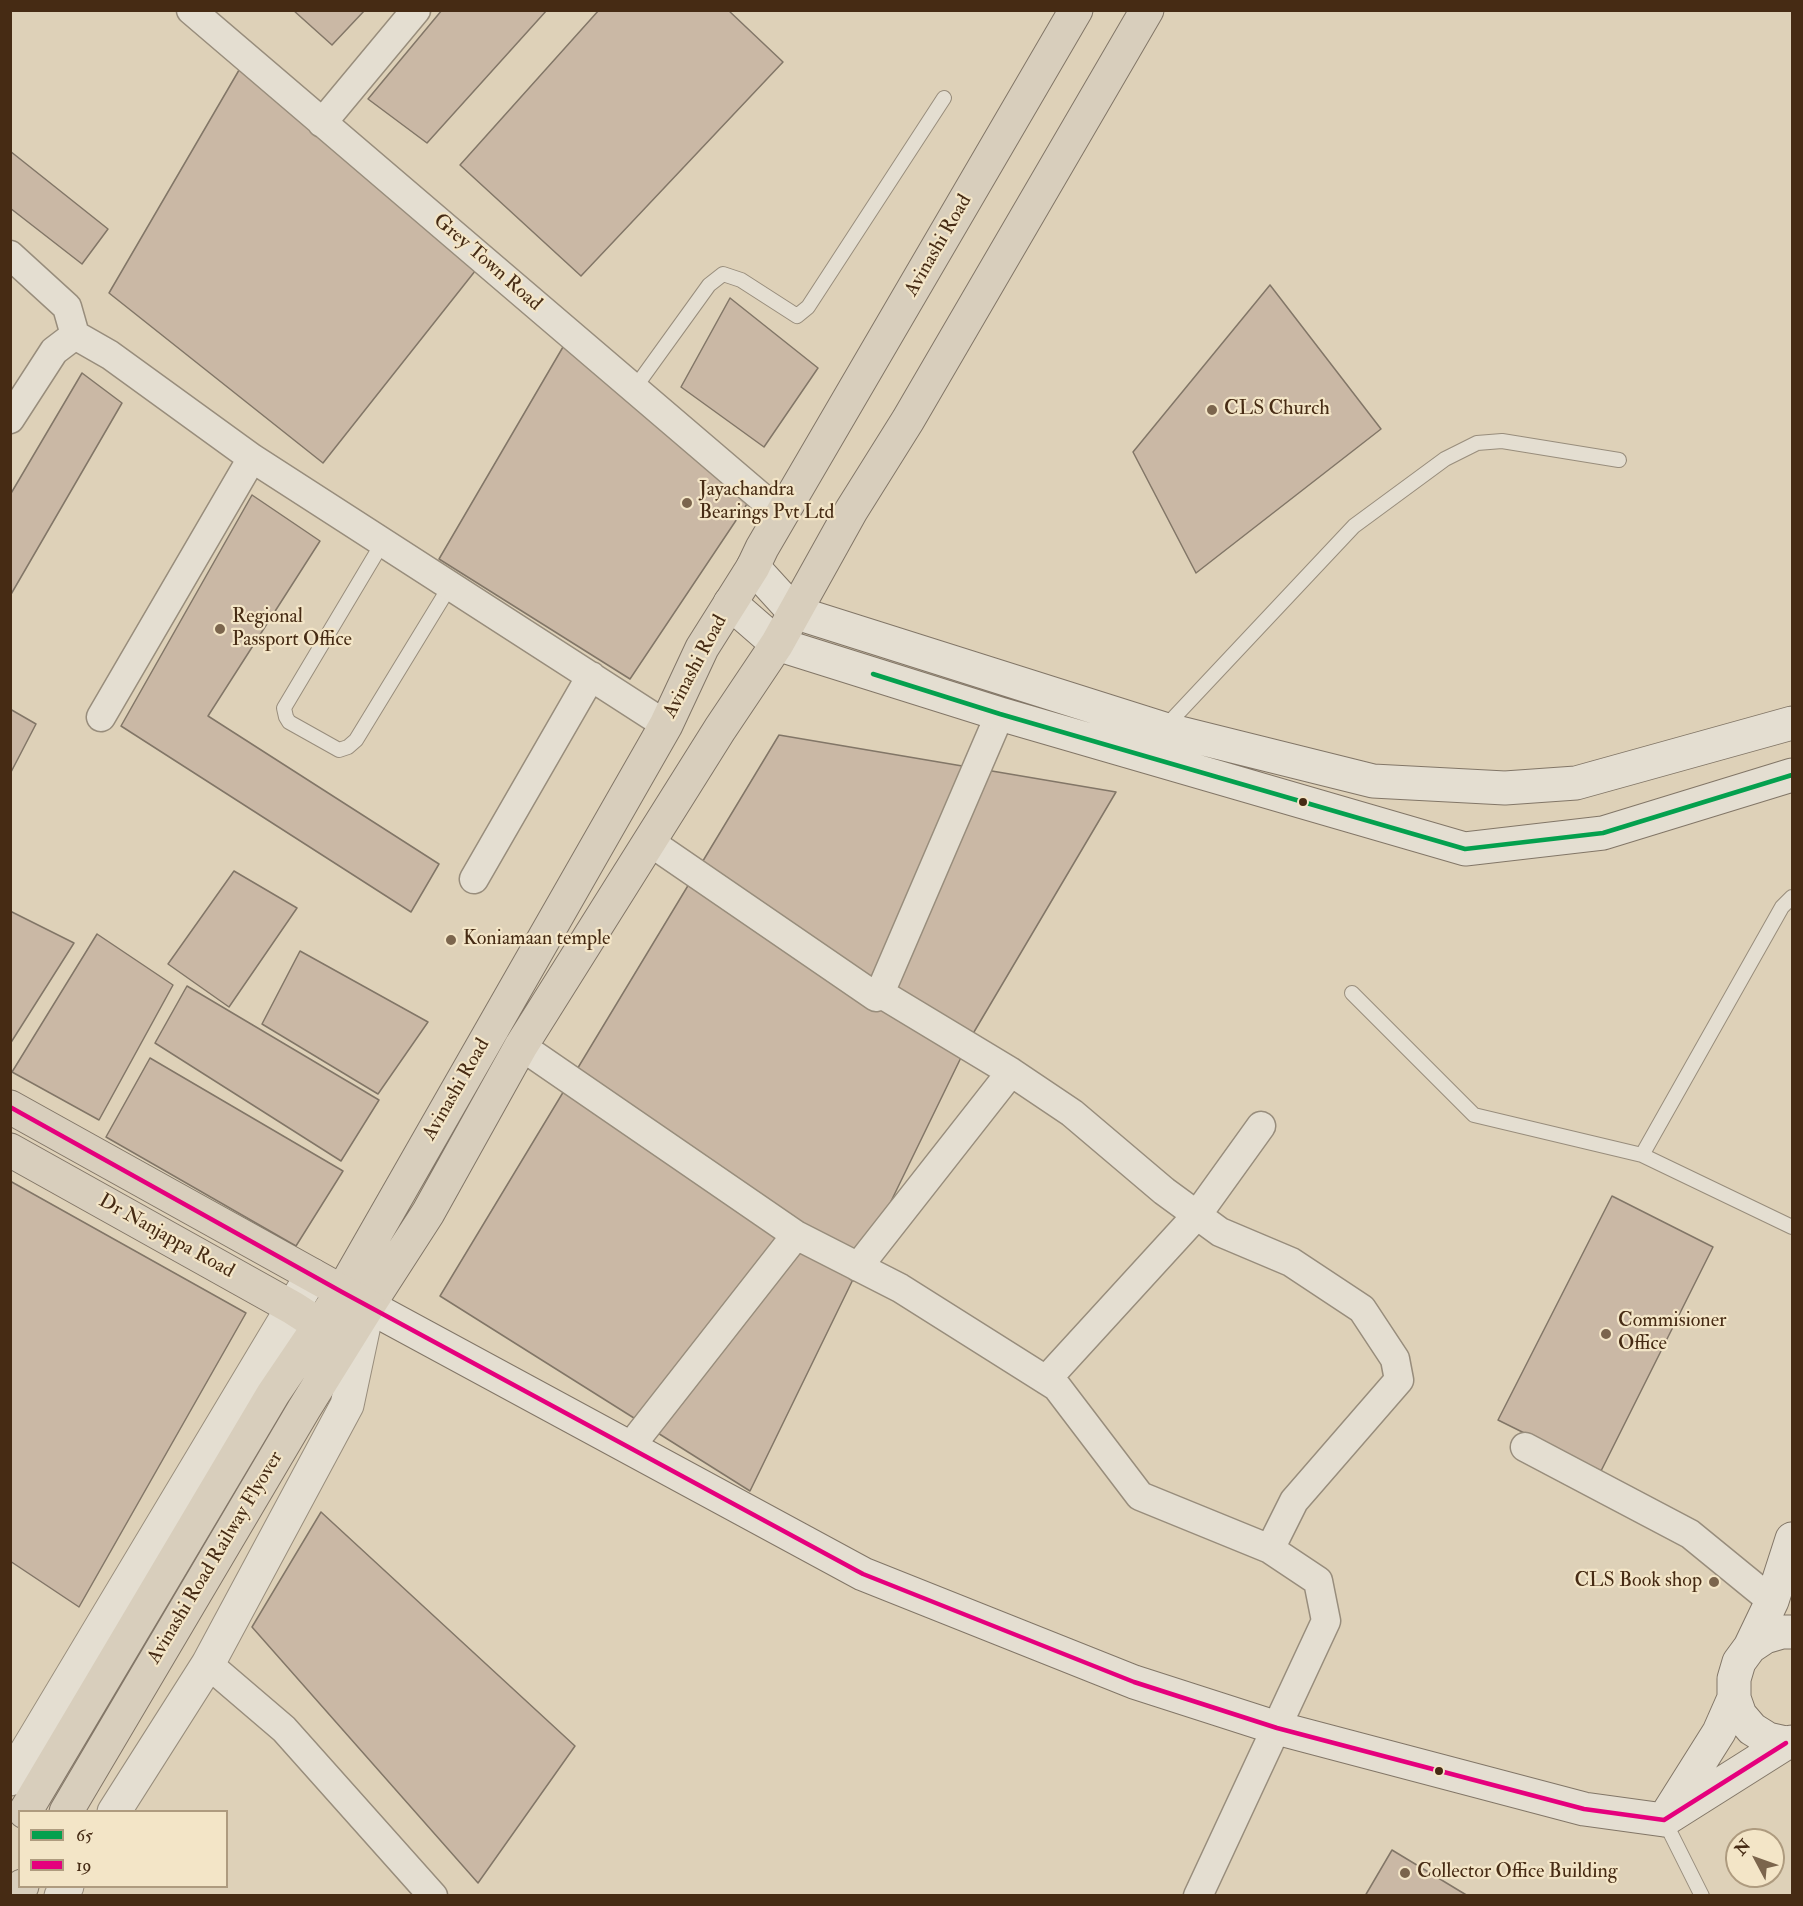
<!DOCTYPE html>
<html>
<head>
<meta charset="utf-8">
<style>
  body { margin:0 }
  #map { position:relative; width:1803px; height:1906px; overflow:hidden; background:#ded1b8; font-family:"IM FELL Double Pica",serif }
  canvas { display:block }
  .frame { position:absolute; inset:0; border:12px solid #462b14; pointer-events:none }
  .legend { position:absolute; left:18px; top:1810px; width:210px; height:78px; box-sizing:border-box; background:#f3e5c7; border:2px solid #ae9b7f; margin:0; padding:8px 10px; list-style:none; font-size:18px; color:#462b14 }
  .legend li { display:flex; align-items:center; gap:12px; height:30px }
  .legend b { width:30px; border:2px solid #ae9b7f }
  .north { position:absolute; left:1725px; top:1828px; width:60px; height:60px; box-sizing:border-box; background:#f3e5c7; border:2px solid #ae9b7f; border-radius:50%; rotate:311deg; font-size:16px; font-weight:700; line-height:24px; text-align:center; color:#462b14 }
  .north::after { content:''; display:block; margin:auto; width:21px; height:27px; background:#7b654d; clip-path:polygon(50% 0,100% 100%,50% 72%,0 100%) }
</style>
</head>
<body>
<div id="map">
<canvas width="1803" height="1906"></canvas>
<div class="frame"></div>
<ul class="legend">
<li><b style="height:8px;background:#04a04e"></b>65</li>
<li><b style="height:8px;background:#e5007d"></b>19</li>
</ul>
<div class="north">N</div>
</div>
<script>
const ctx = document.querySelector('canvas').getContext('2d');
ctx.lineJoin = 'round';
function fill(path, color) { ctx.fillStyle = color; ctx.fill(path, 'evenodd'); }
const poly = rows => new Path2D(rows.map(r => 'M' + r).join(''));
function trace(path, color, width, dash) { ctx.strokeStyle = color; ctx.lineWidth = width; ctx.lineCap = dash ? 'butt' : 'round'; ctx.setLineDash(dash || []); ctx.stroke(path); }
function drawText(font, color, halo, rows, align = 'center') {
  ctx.font = font + ' "IM FELL Double Pica",serif'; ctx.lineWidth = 4.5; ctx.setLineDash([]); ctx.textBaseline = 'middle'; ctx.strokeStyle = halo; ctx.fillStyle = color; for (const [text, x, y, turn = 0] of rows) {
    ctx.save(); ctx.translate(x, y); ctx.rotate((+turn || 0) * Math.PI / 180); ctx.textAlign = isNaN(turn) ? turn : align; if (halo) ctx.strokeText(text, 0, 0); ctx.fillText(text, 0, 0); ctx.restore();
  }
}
const building = poly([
  [293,10,365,10,332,45,293,10],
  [442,10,547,10,427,143,368,99,442,10],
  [599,10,728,10,783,62,581,276,460,165,599,10],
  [242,65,483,261,323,463,109,293,242,65],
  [10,151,108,229,82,264,10,208,10,151],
  [1270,285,1381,429,1196,573,1133,452,1270,285],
  [730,298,818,368,764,447,681,387,730,298],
  [570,335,755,492,630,679,439,559,570,335],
  [82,373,122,403,10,596,10,495,82,373],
  [252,495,320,541,208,716,439,864,411,912,121,726,252,495],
  [10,709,36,724,10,774,10,709],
  [779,735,1116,792,971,1037,750,1491,440,1296,779,735],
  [234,871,297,908,229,1007,168,964,234,871],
  [10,911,74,943,10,1044,10,911],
  [97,934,173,985,99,1120,12,1072,97,934],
  [300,951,428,1022,378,1094,262,1024,300,951],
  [187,986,379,1100,341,1161,155,1043,187,986],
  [150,1058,343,1171,296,1246,106,1137,150,1058],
  [10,1181,246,1313,79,1607,10,1561,10,1181],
  [1612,1196,1713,1247,1601,1471,1498,1420,1612,1196],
  [321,1512,575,1746,478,1883,252,1627,321,1512],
  [1392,1850,1468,1896,1365,1896,1392,1850]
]);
const service = poly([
  [634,389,709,285,723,274,741,280,797,316,808,307,944,98],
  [383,542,284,708,286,717,289,722,339,750,348,747,356,740,450,586],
  [1165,727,1354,526,1445,459,1477,443,1502,441,1619,460],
  [1352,993,1474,1115,1642,1155,1792,1227],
  [1642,1155,1782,907,1792,897],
  [1664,1820,1702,1896]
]);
const minor = poly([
  [191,10,782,515],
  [322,123,416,10],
  [10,255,67,307,75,335],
  [10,419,54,351,75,335,110,355,252,458,666,725],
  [1000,714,880,993,1011,1072,1072,1113,1164,1191,1220,1232,1291,1262,1362,1309,1395,1359,1399,1380,1294,1501,1270,1549,1318,1581,1326,1621,1198,1896],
  [101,717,252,458],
  [650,842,876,997],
  [474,879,591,676],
  [521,1046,796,1235,900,1288,1057,1387,1140,1496,1270,1549],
  [858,1267,1011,1072],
  [1046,1380,1197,1215,1261,1126],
  [630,1447,796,1235],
  [1525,1447,1690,1534,1772,1601],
  [208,1664,284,1729,433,1896]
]);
const tertiary = poly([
  [10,1779,312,1275],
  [114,1812,208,1664,347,1405,367,1311],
  [61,1896,67,1886]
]);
const secondary = poly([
  [753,567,794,612,1164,729,1373,781,1505,788,1576,783,1792,723],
  [730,603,777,644,1000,714,1465,849,1603,833,1792,775],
  [368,1306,863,1574,1134,1682,1277,1728,1584,1809,1664,1820,1786,1743],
  [1792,1632,1782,1632,1765,1637,1750,1647,1739,1662,1734,1679,1734,1698,1740,1715,1752,1729,1768,1739,1786,1743,1792,1742],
  [1750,1647,1772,1601,1792,1539],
  [1668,1813,1719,1732,1734,1698]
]);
const primary = poly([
  [342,1292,666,725,702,648,753,567,762,548,1076,10],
  [368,1306,428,1213,521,1046,720,729,777,644,851,511,908,420,1147,10]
]);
const trunk = poly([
  [10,1107,368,1306,304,1409,66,1812],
  [10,1150,293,1308,321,1326],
  [25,1812,273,1394,342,1292],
  [16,1896,22,1886]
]);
const bus1 = poly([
  [873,674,1000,714,1465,849,1603,833,1792,775]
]);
const bus2 = poly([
  [10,1107,342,1292,863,1574,1134,1682,1277,1728,1584,1809,1664,1820,1786,1743]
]);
const markers = [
  [1212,410,6,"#7b654d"],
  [687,503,6,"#7b654d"],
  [220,629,6,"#7b654d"],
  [1303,802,5,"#462b14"],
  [451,940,6,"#7b654d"],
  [1606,1334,6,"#7b654d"],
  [1714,1582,6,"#7b654d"],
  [1439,1771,5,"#462b14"],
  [1405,1873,6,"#7b654d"]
];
const streetNames = [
  ["Avinashi Road",939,246,-60],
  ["Grey Town Road",487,263,41],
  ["Avinashi Road",696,667,-62],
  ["Avinashi Road",457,1090,-60],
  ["Dr Nanjappa Road",166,1237,29],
  ["Avinashi Road Railway Flyover",216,1558,-59]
];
const poiNames = [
  ["CLS Church",1224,410],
  ["Jayachandra",699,491],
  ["Bearings Pvt Ltd",699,514],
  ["Regional",232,618],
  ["Passport Office",232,641],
  ["Koniamaan temple",463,940],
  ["Commisioner",1618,1322],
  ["Office",1618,1345],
  ["CLS Book shop",1702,1582,"right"],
  ["Collector Office Building",1417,1873]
];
fill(building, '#cab8a5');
trace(building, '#827667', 1.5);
trace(service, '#988d7c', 16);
trace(minor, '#988d7c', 31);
trace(tertiary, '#988d7c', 35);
trace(secondary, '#827667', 35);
trace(primary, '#827667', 35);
trace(trunk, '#827667', 35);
trace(service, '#e4ded1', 14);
trace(minor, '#e4ded1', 28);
trace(tertiary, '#e4ded1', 33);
trace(secondary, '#e4ded1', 33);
trace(primary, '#d8cebc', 33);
trace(trunk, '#d8cebc', 33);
trace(bus1, '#04a04e', 4.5);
trace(bus2, '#e5007d', 4.5);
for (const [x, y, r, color] of markers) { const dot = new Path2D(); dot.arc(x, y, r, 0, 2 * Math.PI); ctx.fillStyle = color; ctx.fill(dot); trace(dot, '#f3e5c7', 2); }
drawText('20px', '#462b14', '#f3e5c7', streetNames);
drawText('20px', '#462b14', '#f3e5c7', poiNames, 'left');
</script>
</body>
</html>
